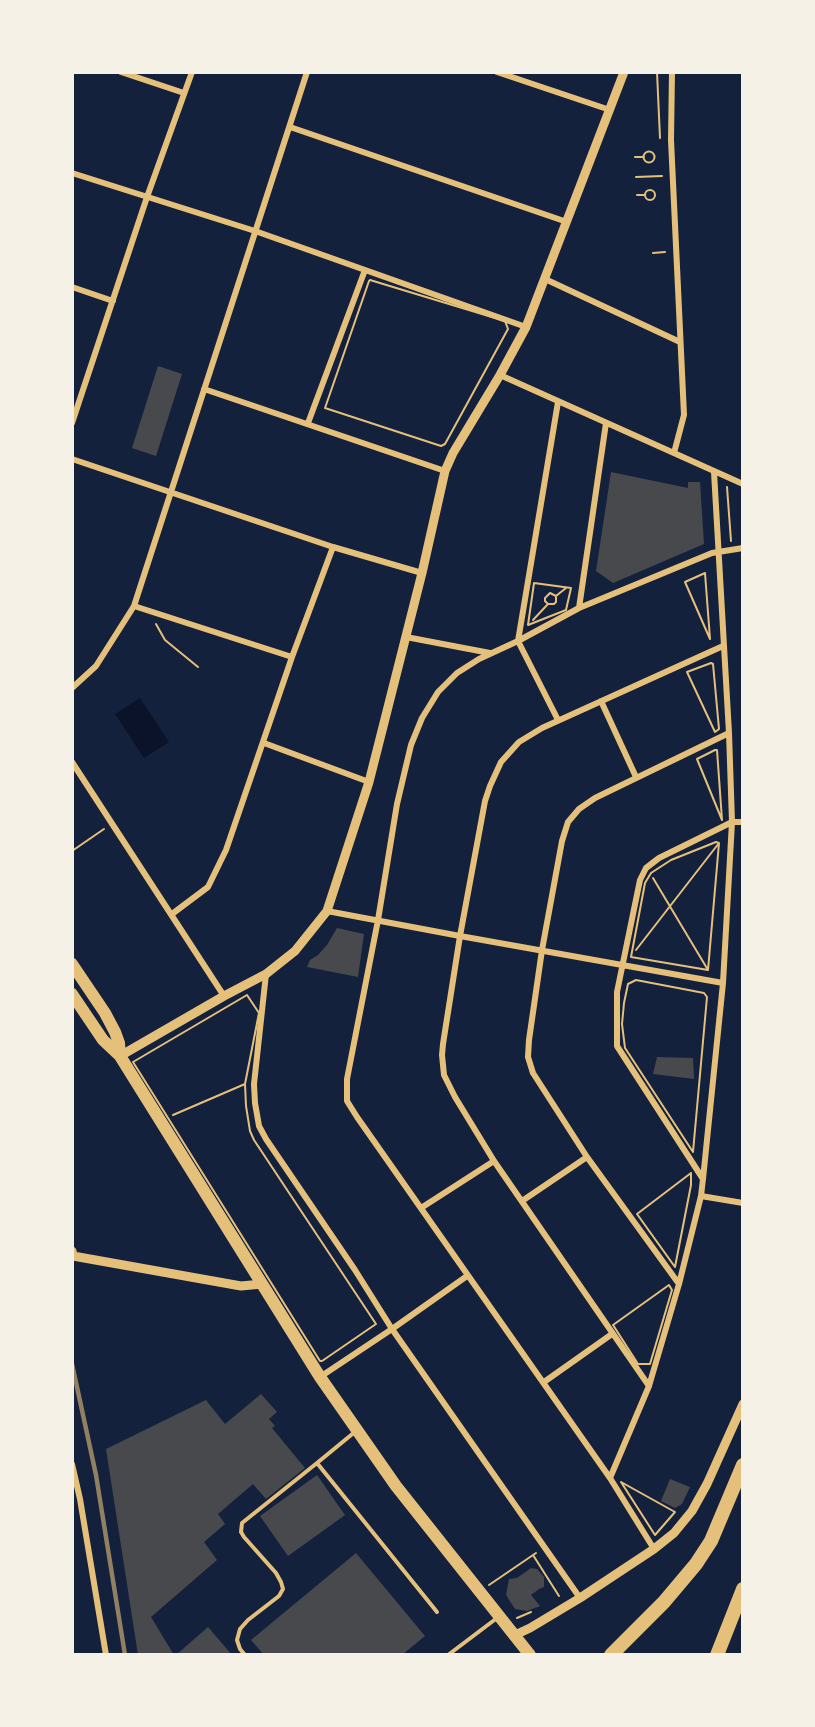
<!DOCTYPE html>
<html>
<head>
<meta charset="utf-8">
<style>
  body { margin:0 }
  #map { position:relative; width:815px; height:1727px; overflow:hidden; background:#14213d; font-family:"Archivo Narrow",sans-serif }
  canvas { display:block }
  .frame { position:absolute; inset:0; border:74px solid #f6f1e7; pointer-events:none }
</style>
</head>
<body>
<div id="map">
<canvas width="815" height="1727"></canvas>
<div class="frame"></div>
</div>
<script>
const ctx = document.querySelector('canvas').getContext('2d');
ctx.lineJoin = 'round';
function fill(path, color) { ctx.fillStyle = color; ctx.fill(path, 'evenodd'); }
const poly = rows => new Path2D(rows.map(r => 'M' + r).join(''));
function trace(path, color, width, dash) { ctx.strokeStyle = color; ctx.lineWidth = width; ctx.lineCap = dash ? 'butt' : 'round'; ctx.setLineDash(dash || []); ctx.stroke(path); }
const water = poly([
  [140,698,169,742,144,758,115,714]
]);
const building = poly([
  [158,366,182,374,156,456,132,448],
  [611,472,688,488,688,482,700,482,704,544,613,583,596,571],
  [337,928,364,934,358,977,307,967,310,960,318,955,327,945],
  [657,1057,693,1058,694,1079,653,1074],
  [261,1394,277,1412,269,1419,275,1426,272,1428,305,1468,266,1499,245,1475,253,1484,218,1514,225,1524,204,1542,217,1560,151,1617,174,1655,138,1655,106,1449,206,1400,225,1424],
  [317,1475,345,1515,288,1556,260,1516],
  [670,1479,690,1487,682,1504,675,1508,661,1501],
  [356,1553,425,1636,402,1655,264,1655,251,1640],
  [531,1568,537,1569,544,1577,544,1587,539,1589,531,1595,540,1606,527,1611,515,1609,506,1595,509,1579,517,1578],
  [208,1627,232,1655,176,1655]
]);
const path = poly([
  [657,72,660,138],
  '643.5 157a5.5 5.5 0 1 1 11 0a5.5 5.5 0 1 1-11 0Z',
  [635,157,644,157],
  [636,177,662,176],
  '645 195a5 5 0 1 1 10 0a5 5 0 1 1-10 0Z',
  [637,195,645,195],
  [653,253,665,252],
  [370,280,505,321,508,329,445,444,441,446,325,408,369,281,370,280],
  [727,487,731,541],
  [705,573,710,639,685,582,705,573],
  [534,583,571,588,566,610,528,625,534,583],
  [556,596,550,593,545,598,545,601,548,604,554,604,556,602,556,596,566,588],
  [533,620,548,604],
  [156,624,165,640,198,667],
  [711,663,713,664,719,729,715,732,687,672,711,663],
  [715,750,717,750,722,820,697,759,715,750],
  [716,842,719,843,708,970,631,957,645,883,651,873,671,860,716,842],
  [72,851,104,829],
  [653,878,708,970],
  [636,950,719,843],
  [636,980,704,993,707,997,693,1152,625,1048,622,1024,624,1003,628,984,636,980],
  [247,995,259,1013,245,1084,246,1106,250,1131,254,1140,376,1324,322,1361,320,1361,133,1062,247,995],
  [173,1115,245,1084],
  [691,1173,691,1185,675,1267,637,1214,691,1173],
  [669,1285,672,1290,650,1364,638,1364,613,1325,669,1285],
  [621,1482,675,1512,655,1535,621,1482],
  [533,1555,559,1596],
  [489,1585,536,1553],
  [517,1618,531,1612]
]);
const service = poly([
  [356,1431,317,1463,437,1612],
  [245,1655,240,1649,237,1640,240,1629,248,1620,279,1596,283,1589,281,1582,276,1573,244,1537,241,1532,242,1523,317,1463],
  [448,1655,497,1618]
]);
const minor = poly([
  [121,72,184,93],
  [497,72,610,110],
  [672,72,671,140,684,415,674,453],
  [290,127,567,222],
  [72,173,255,231,526,327],
  [545,279,680,342],
  [72,287,113,301],
  [500,375,743,484],
  [204,389,445,471],
  [72,423,147,197,192,72],
  [308,423,365,270],
  [72,459,333,547,422,573],
  [134,606,292,657],
  [579,608,606,423],
  [406,637,490,653],
  [72,688,96,666,134,606,307,72],
  [601,701,636,777],
  [558,720,518,641,558,402],
  [264,743,369,782],
  [72,762,224,996],
  [327,911,460,936,723,983],
  [172,914,208,887,226,850,292,657,333,547],
  [266,974,254,1084,255,1103,259,1126,266,1139,355,1270,392,1329,580,1598],
  [703,1179,617,1046,617,992,640,880,646,868,659,858,720,828,732,822,743,822],
  [701,1196,743,1203],
  [522,1201,587,1157],
  [421,1208,494,1161],
  [679,1284,587,1157,533,1073,528,1057,529,1040,542,950,562,841,568,822,579,809,595,798,729,733],
  [320,1377,392,1329,467,1276],
  [544,1382,612,1334],
  [649,1386,494,1161,455,1097,444,1075,442,1055,443,1044,460,936,485,801,490,786,501,762,519,742,542,728,723,646],
  [72,1464,80,1499,106,1655],
  [610,1478,649,1386,679,1284,701,1196,703,1179,723,983,732,822,729,733,714,472],
  [654,1549,610,1478,357,1117,347,1101,347,1079,378,920,397,804,411,745,422,718,438,692,457,673,479,659,518,641,579,608,712,553,743,548]
]);
const tertiary = poly([
  [120,1056,224,996,266,974,295,951,327,911,369,782,422,573,445,471,453,453,500,375,526,327,624,72],
  [72,1251,73,1256,241,1286,262,1284],
  [515,1635,530,1628,580,1598,654,1549,674,1533,692,1511,707,1484,743,1404]
]);
const primary = poly([
  [72,964,105,1013,115,1032,119,1043,120,1056],
  [72,994,103,1040,120,1056,320,1377,396,1486,530,1655]
]);
const motorway = poly([
  [611,1655,664,1602,696,1564,711,1541,743,1465],
  [717,1655,743,1589]
]);
const rail = poly([
  [72,1364,96,1475,125,1655]
]);
fill(water, '#0b132b');
fill(building, '#48494c');
trace(path, '#e5c07b', 2);
trace(service, '#e5c07b', 4);
trace(minor, '#e5c07b', 6);
trace(tertiary, '#e5c07b', 9);
trace(primary, '#e5c07b', 12);
trace(motorway, '#e5c07b', 14);
trace(rail, '#918062', 4.5);
</script>
</body>
</html>
